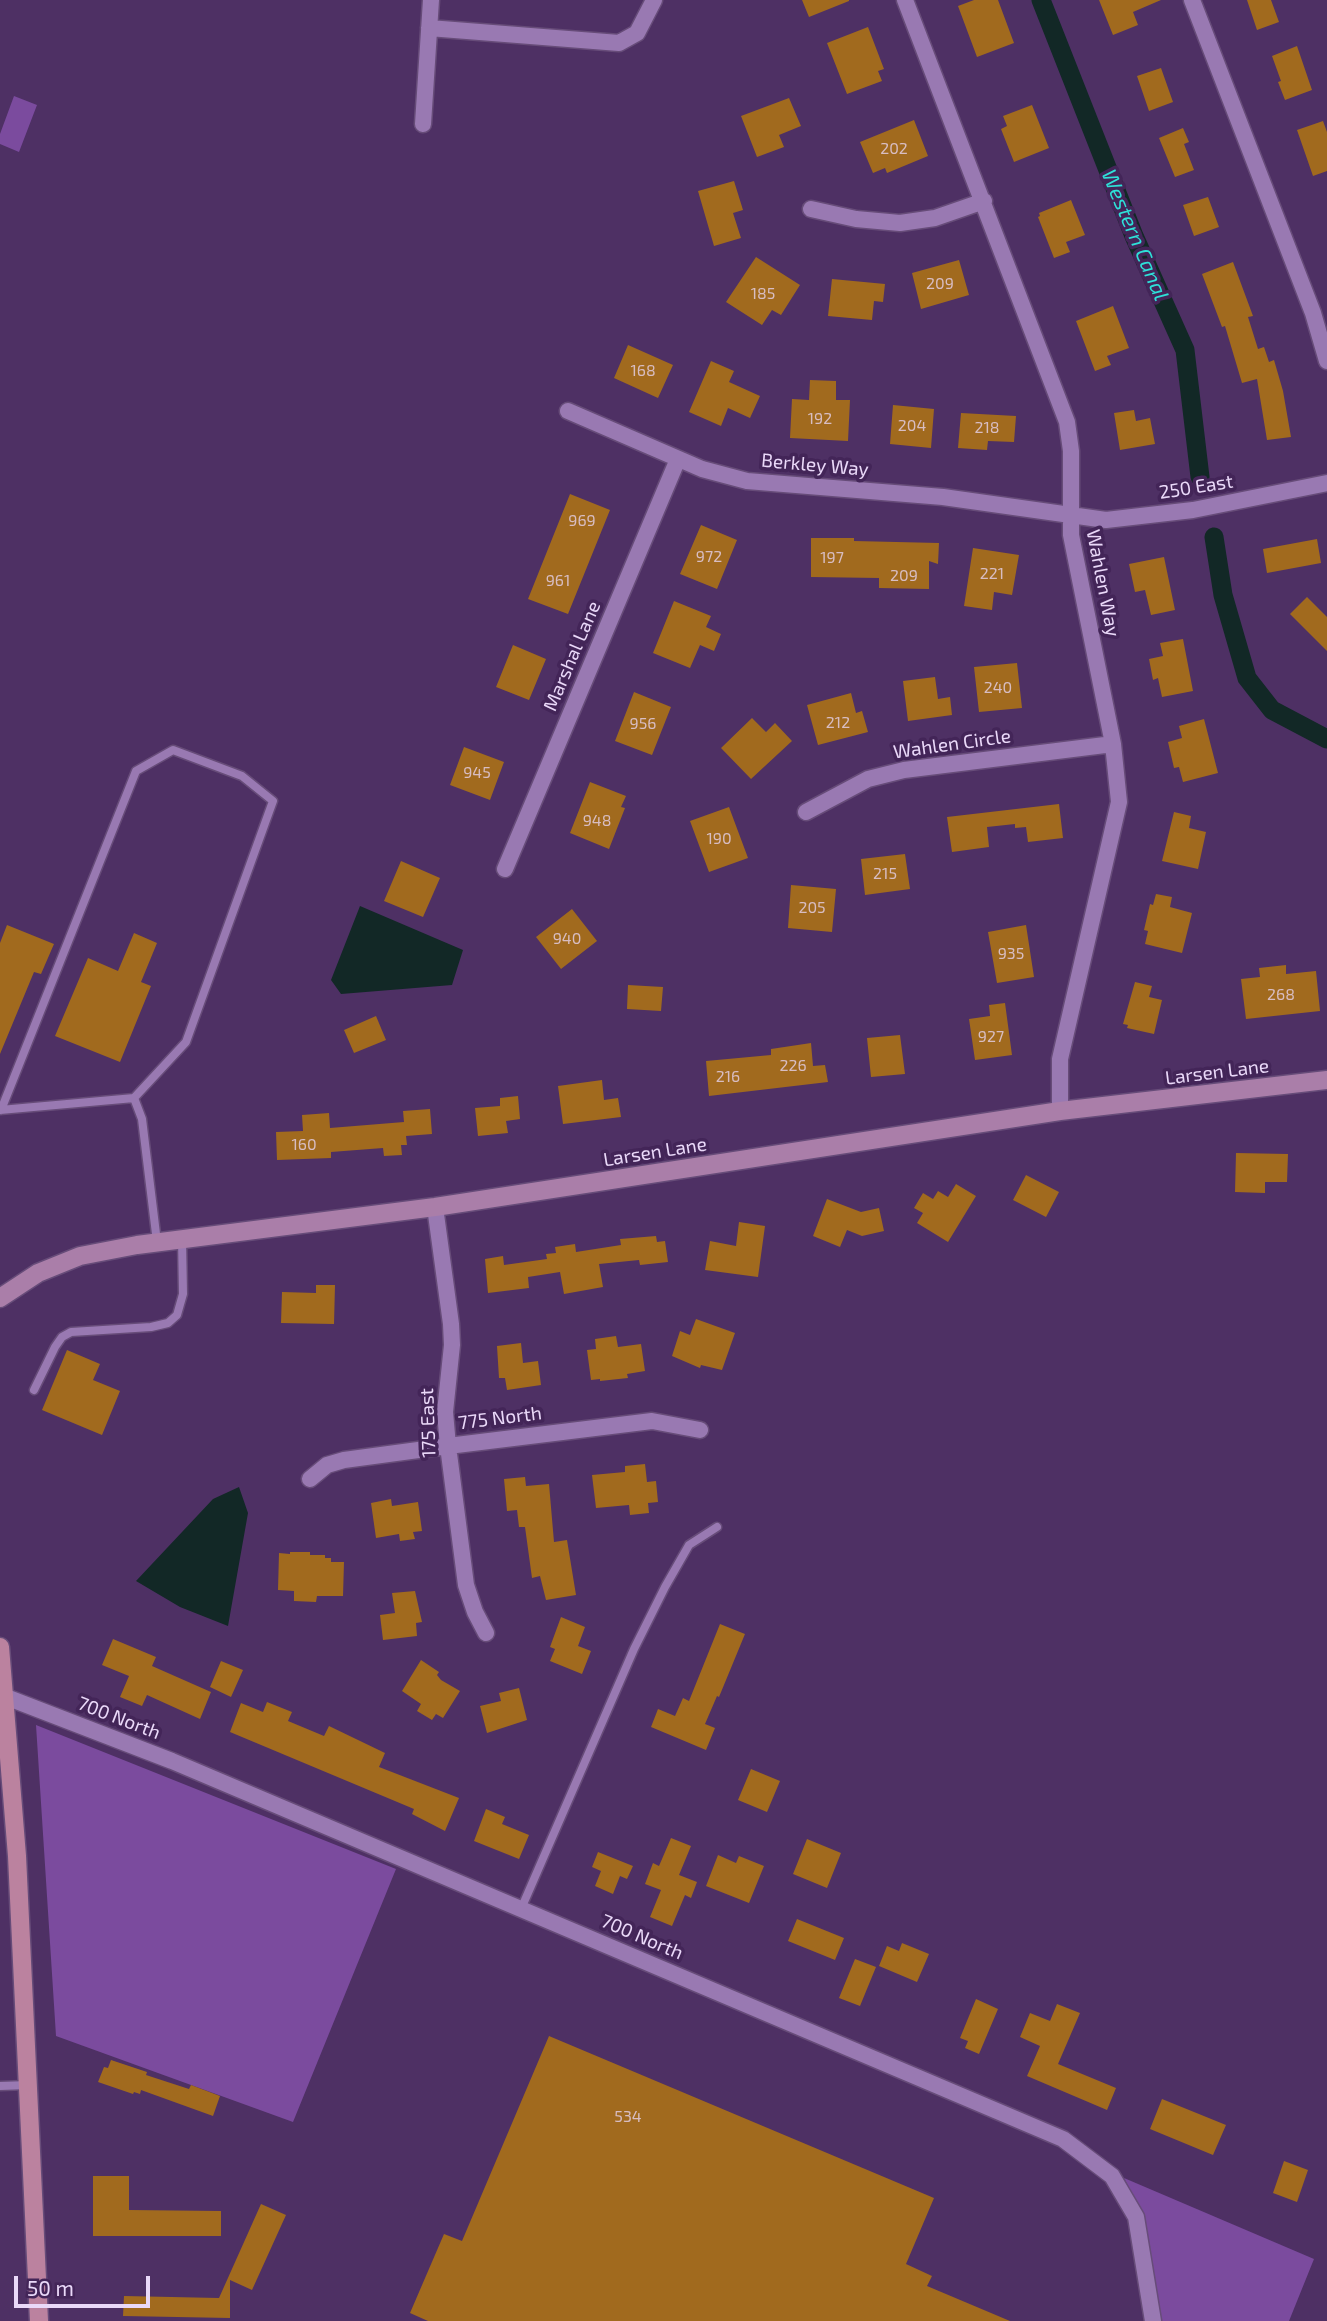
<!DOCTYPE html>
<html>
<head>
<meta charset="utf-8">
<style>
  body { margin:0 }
  #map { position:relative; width:1327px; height:2321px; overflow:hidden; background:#4e3064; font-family:"Exo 2",sans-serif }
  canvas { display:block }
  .scale { position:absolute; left:14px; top:2276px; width:136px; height:32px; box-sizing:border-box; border:4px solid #ead9f9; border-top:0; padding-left:9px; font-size:21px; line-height:24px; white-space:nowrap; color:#ead9f9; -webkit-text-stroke:5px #432558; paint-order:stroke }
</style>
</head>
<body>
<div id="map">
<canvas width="1327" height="2321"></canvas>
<div class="scale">50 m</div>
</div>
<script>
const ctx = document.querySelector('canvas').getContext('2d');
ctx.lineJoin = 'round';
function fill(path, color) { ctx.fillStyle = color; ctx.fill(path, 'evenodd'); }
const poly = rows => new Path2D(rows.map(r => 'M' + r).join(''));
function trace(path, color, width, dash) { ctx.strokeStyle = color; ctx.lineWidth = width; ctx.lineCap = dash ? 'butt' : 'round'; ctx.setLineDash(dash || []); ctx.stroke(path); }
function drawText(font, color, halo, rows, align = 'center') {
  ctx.font = font + ' "Exo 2",sans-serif'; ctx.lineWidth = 7; ctx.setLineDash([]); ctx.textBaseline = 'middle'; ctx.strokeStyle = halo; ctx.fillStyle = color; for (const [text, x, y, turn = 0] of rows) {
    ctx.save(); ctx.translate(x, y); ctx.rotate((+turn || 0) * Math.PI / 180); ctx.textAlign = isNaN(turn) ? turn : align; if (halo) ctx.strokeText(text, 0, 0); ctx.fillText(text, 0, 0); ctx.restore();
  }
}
const green = poly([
  [14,96,37,105,19,152,0,144,0,134],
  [36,1725,396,1869,293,2122,56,2036],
  [1124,2178,1314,2259,1289,2321,1157,2321,1140,2210]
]);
const water = poly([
  [360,906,463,950,452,985,341,994,331,980],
  [239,1487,248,1513,228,1626,180,1607,136,1581,213,1499]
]);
const canal = poly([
  [1041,0,1134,236,1185,350,1200,477],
  [1214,537,1223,595,1247,678,1272,710,1327,739]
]);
const building = poly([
  [802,0,849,0,849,1,809,17],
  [974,0,998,0,1014,43,977,57,958,6],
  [1099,0,1161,0,1133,12,1138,25,1113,35],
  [1247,0,1271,0,1279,22,1257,30],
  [868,27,884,69,878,71,882,81,847,94,827,43],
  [1297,46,1312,90,1285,100,1278,82,1281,81,1272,56],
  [1161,68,1173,102,1149,111,1137,76],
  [789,98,801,126,779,135,784,147,757,157,741,116],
  [1032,105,1049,148,1014,162,1001,129,1007,126,1003,116],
  [914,120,928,156,887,173,885,168,873,173,860,142],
  [1323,121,1327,132,1327,171,1313,176,1297,130],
  [1183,128,1189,142,1184,144,1194,170,1175,177,1159,138],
  [734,181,743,210,733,213,741,238,714,246,698,191],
  [1208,197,1219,227,1194,236,1183,205],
  [1071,200,1085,235,1066,242,1070,252,1054,258,1038,217,1040,216,1039,213],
  [756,257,800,285,781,315,772,310,762,325,726,302],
  [959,260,969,295,921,309,912,273],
  [1233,262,1253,316,1248,317,1258,349,1264,347,1269,362,1274,360,1283,391,1291,437,1267,440,1257,379,1242,383,1225,326,1222,327,1202,274],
  [832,279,885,284,883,302,874,301,872,320,828,316],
  [1113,306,1129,348,1107,356,1111,365,1095,371,1076,321],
  [628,345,673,365,658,398,614,378],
  [711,361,734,371,729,382,760,396,750,418,728,408,721,426,689,412],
  [810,380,836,381,836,400,850,400,848,441,790,438,792,399,809,400],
  [893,405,934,409,931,448,890,444],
  [1134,410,1136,421,1150,418,1155,444,1120,450,1114,413],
  [961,413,1016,416,1014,442,988,441,987,450,958,448],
  [570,494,610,510,568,614,528,599],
  [701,525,737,540,717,589,680,574],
  [811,538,854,538,854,541,939,543,938,564,929,561,929,589,879,588,879,578,811,577],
  [1317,539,1321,563,1267,573,1263,549],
  [973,548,1019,555,1012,595,994,592,992,610,964,606],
  [1164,557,1175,610,1151,615,1145,590,1135,592,1129,564],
  [1307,597,1327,617,1327,651,1290,614],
  [674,601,711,616,706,627,721,634,714,651,700,645,690,668,653,653],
  [1183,639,1193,691,1162,697,1158,678,1153,680,1149,659,1163,656,1160,643],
  [513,645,546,659,529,700,496,687],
  [1017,663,1022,708,979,712,974,667],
  [935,677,938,699,950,697,952,715,908,721,903,681],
  [634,692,671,707,652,755,615,741],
  [851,693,856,713,862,711,868,732,818,745,807,705],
  [752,718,766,732,775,723,792,741,751,779,721,748],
  [1204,719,1218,773,1183,782,1179,767,1174,768,1168,742,1182,738,1179,726],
  [464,747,504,762,490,800,450,785],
  [590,782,626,796,621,807,625,808,609,849,570,833],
  [1059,804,1063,838,1028,842,1026,827,1015,828,1015,824,987,827,989,847,952,852,947,817],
  [729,807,748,858,709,872,690,821],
  [1174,812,1191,816,1189,828,1206,832,1198,869,1162,861],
  [905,854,910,889,865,895,861,859],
  [401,861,440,878,423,917,384,901],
  [791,885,836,889,832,932,788,928],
  [1156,894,1172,897,1170,907,1192,913,1182,953,1145,944,1148,931,1144,930,1150,904,1153,905],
  [572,909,597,941,561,969,536,937],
  [7,925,54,944,41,974,34,972,0,1054,0,943],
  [1026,925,1034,977,997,983,988,932],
  [134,933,157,943,141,982,151,986,120,1062,55,1036,88,958,118,971],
  [1286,965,1286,974,1316,971,1320,1011,1246,1019,1241,979,1260,977,1259,968],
  [1135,982,1152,986,1149,997,1162,1000,1154,1034,1127,1028,1128,1025,1123,1024],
  [628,985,663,987,661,1011,627,1009],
  [1005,1003,1012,1055,975,1060,969,1019,990,1016,989,1005],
  [376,1016,386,1040,354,1053,344,1030],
  [900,1035,905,1074,871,1077,867,1038],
  [811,1043,813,1066,825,1065,828,1082,709,1096,706,1061,771,1055,771,1049],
  [602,1080,604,1100,618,1098,621,1117,563,1124,558,1086],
  [518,1096,520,1119,506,1121,508,1133,478,1136,475,1108,500,1106,500,1098],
  [430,1109,432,1134,406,1136,407,1145,401,1145,402,1155,384,1156,383,1148,331,1152,331,1158,277,1160,276,1132,303,1131,302,1115,329,1113,330,1128,404,1122,403,1111],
  [1236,1153,1288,1154,1287,1182,1265,1182,1265,1193,1235,1192],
  [1026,1175,1059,1192,1046,1217,1013,1200],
  [956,1184,976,1196,948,1242,917,1223,923,1213,914,1208,923,1193,933,1199,938,1191,948,1197],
  [827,1199,861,1212,879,1208,884,1231,862,1236,847,1230,840,1247,813,1236],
  [739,1222,765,1226,758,1277,705,1270,710,1241,736,1246],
  [656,1236,657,1242,665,1241,668,1262,640,1265,639,1260,599,1264,603,1287,564,1294,560,1272,528,1277,529,1288,488,1293,485,1259,503,1256,504,1265,547,1259,546,1254,556,1253,555,1247,575,1244,576,1252,621,1245,620,1239],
  [316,1285,335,1285,334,1324,281,1323,282,1292,316,1293],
  [696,1319,735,1333,722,1370,701,1365,700,1368,672,1356,680,1331,690,1335],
  [616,1336,618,1347,641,1344,645,1371,627,1374,628,1378,600,1381,600,1379,591,1380,587,1350,596,1349,595,1339],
  [521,1343,523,1363,538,1361,541,1385,507,1390,505,1378,499,1378,497,1346],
  [67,1350,100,1364,93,1380,120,1391,102,1435,42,1410],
  [645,1464,647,1482,656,1481,658,1502,648,1503,649,1513,630,1515,629,1505,596,1508,592,1475,625,1472,625,1466],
  [525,1477,526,1486,549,1484,554,1542,567,1540,576,1595,546,1600,540,1576,532,1578,525,1527,519,1527,517,1510,507,1511,504,1479],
  [391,1499,392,1506,418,1502,422,1531,413,1532,415,1539,400,1541,399,1534,376,1538,371,1503],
  [290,1552,310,1552,310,1555,325,1555,325,1558,331,1558,331,1562,344,1562,343,1596,317,1596,316,1602,294,1601,294,1591,278,1590,279,1553,290,1554],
  [415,1591,422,1622,416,1623,417,1636,383,1640,380,1615,395,1613,392,1593],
  [561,1617,585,1627,578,1646,591,1651,582,1674,550,1661,555,1649,550,1647],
  [720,1624,745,1634,719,1697,717,1696,705,1724,715,1728,706,1750,651,1727,658,1709,675,1716,683,1698,689,1701],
  [113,1639,156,1657,152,1666,211,1692,200,1719,147,1695,142,1706,120,1697,129,1676,102,1665],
  [421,1660,439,1672,437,1675,441,1680,460,1691,443,1718,436,1714,432,1720,417,1711,421,1704,402,1691],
  [221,1661,243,1670,231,1697,210,1687],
  [519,1688,527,1720,487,1733,480,1706,501,1701,499,1693],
  [267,1702,292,1712,288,1721,324,1736,329,1726,385,1753,379,1767,459,1798,445,1831,412,1814,414,1809,230,1732,241,1703,263,1712],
  [751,1769,780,1781,767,1812,738,1800],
  [486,1809,505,1817,502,1824,529,1835,519,1859,474,1841],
  [671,1838,691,1846,679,1875,697,1882,691,1898,685,1895,672,1926,650,1917,661,1890,645,1884,653,1863,659,1866],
  [807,1839,841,1853,827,1888,793,1874],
  [598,1852,633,1866,627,1879,620,1876,613,1894,595,1886,601,1871,592,1867],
  [718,1855,736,1863,739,1856,764,1866,749,1903,706,1886],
  [797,1919,844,1938,835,1960,788,1941],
  [902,1943,929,1954,917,1982,879,1966,887,1946,899,1951],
  [855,1959,876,1967,860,2006,839,1998],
  [976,1999,998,2009,979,2054,965,2048,968,2041,960,2038],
  [1057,2004,1080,2013,1058,2064,1116,2088,1107,2110,1027,2076,1040,2046,1020,2037,1030,2013,1050,2021],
  [549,2036,934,2198,906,2264,932,2276,927,2286,1010,2321,428,2321,410,2313,444,2234,462,2241],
  [111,2060,147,2072,146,2075,189,2089,191,2085,220,2096,213,2116,141,2090,140,2094,134,2092,133,2094,98,2082,104,2067,108,2068],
  [1162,2099,1226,2125,1213,2155,1150,2129],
  [1284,2161,1308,2170,1297,2202,1273,2193],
  [93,2176,129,2176,129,2210,221,2211,221,2236,93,2236],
  [261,2204,286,2215,252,2290,230,2280,230,2318,123,2316,124,2296,219,2298]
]);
const lane = poly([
  [134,1098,142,1119,157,1242],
  [0,1110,134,1098,186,1042,273,801,242,776,173,750,136,771,1,1110],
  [34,1390,55,1347,62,1337,71,1332,151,1327,168,1323,177,1315,183,1294,182,1239],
  [521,1909,634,1649,665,1587,689,1545,717,1527],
  [0,2086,28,2085]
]);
const street = poly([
  [905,0,1067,422,1071,451,1071,535,1113,744,1119,802,1060,1059,1060,1111],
  [1192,0,1313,313,1327,361],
  [429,28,619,43,637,33,654,0],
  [423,124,431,0],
  [811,209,856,219,900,223,935,218,984,201],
  [568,411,702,469,747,481,943,497,1106,520,1193,510,1327,483],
  [806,812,868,779,904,770,1113,744],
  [505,869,678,459],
  [435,1207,451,1324,452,1345,445,1412,448,1446,466,1585,475,1612,486,1633],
  [310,1479,327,1465,344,1460,448,1446,652,1421,700,1430],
  [6,1697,172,1761,1063,2139,1112,2176,1136,2217,1153,2321]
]);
const secondary = poly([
  [0,1298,38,1273,80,1256,137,1245,435,1207,1060,1111,1327,1080]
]);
const primary = poly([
  [0,1647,17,1856,39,2321]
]);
const numberNames = [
  ["202",894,149],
  ["209",940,284],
  ["185",763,294],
  ["168",643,371],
  ["192",820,419],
  ["204",912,426],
  ["218",987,428],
  ["969",582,521],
  ["972",709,557],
  ["197",832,558],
  ["221",992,574],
  ["209",904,576],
  ["961",558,581],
  ["240",998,688],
  ["212",838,723],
  ["956",643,724],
  ["945",477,773],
  ["948",597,821],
  ["190",719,839],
  ["215",885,874],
  ["205",812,908],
  ["940",567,939],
  ["935",1011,954],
  ["268",1281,995],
  ["927",991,1037],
  ["226",793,1066],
  ["216",728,1077],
  ["160",304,1145],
  ["534",628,2117]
];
const streetNames = [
  ["Berkley Way",815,465,5],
  ["250 East",1196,487,-9],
  ["Wahlen Way",1103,583,79],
  ["Marshal Lane",572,656,-67],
  ["Wahlen Circle",952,744,-8],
  ["Larsen Lane",1217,1072,-7],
  ["Larsen Lane",655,1152,-9],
  ["775 North",500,1418,-7],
  ["175 East",428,1423,-92],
  ["700 North",119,1718,21],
  ["700 North",642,1937,23]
];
const waterNames = [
  ["Western Canal",1135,235,67]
];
fill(green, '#7b4b9e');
fill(water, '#122826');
trace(canal, '#122826', 19);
fill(building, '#a16a1e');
trace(lane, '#674c79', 11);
trace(street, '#674c79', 19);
trace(secondary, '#674c79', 21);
trace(primary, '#674c79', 21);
trace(lane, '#9979b2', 8);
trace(street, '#9979b2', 16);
trace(secondary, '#aa7ea9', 18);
trace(primary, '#bb829f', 18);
drawText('16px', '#d8bdc2', null, numberNames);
drawText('19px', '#ead9f9', '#432558', streetNames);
drawText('italic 21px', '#2ee1d8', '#432558', waterNames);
</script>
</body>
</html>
